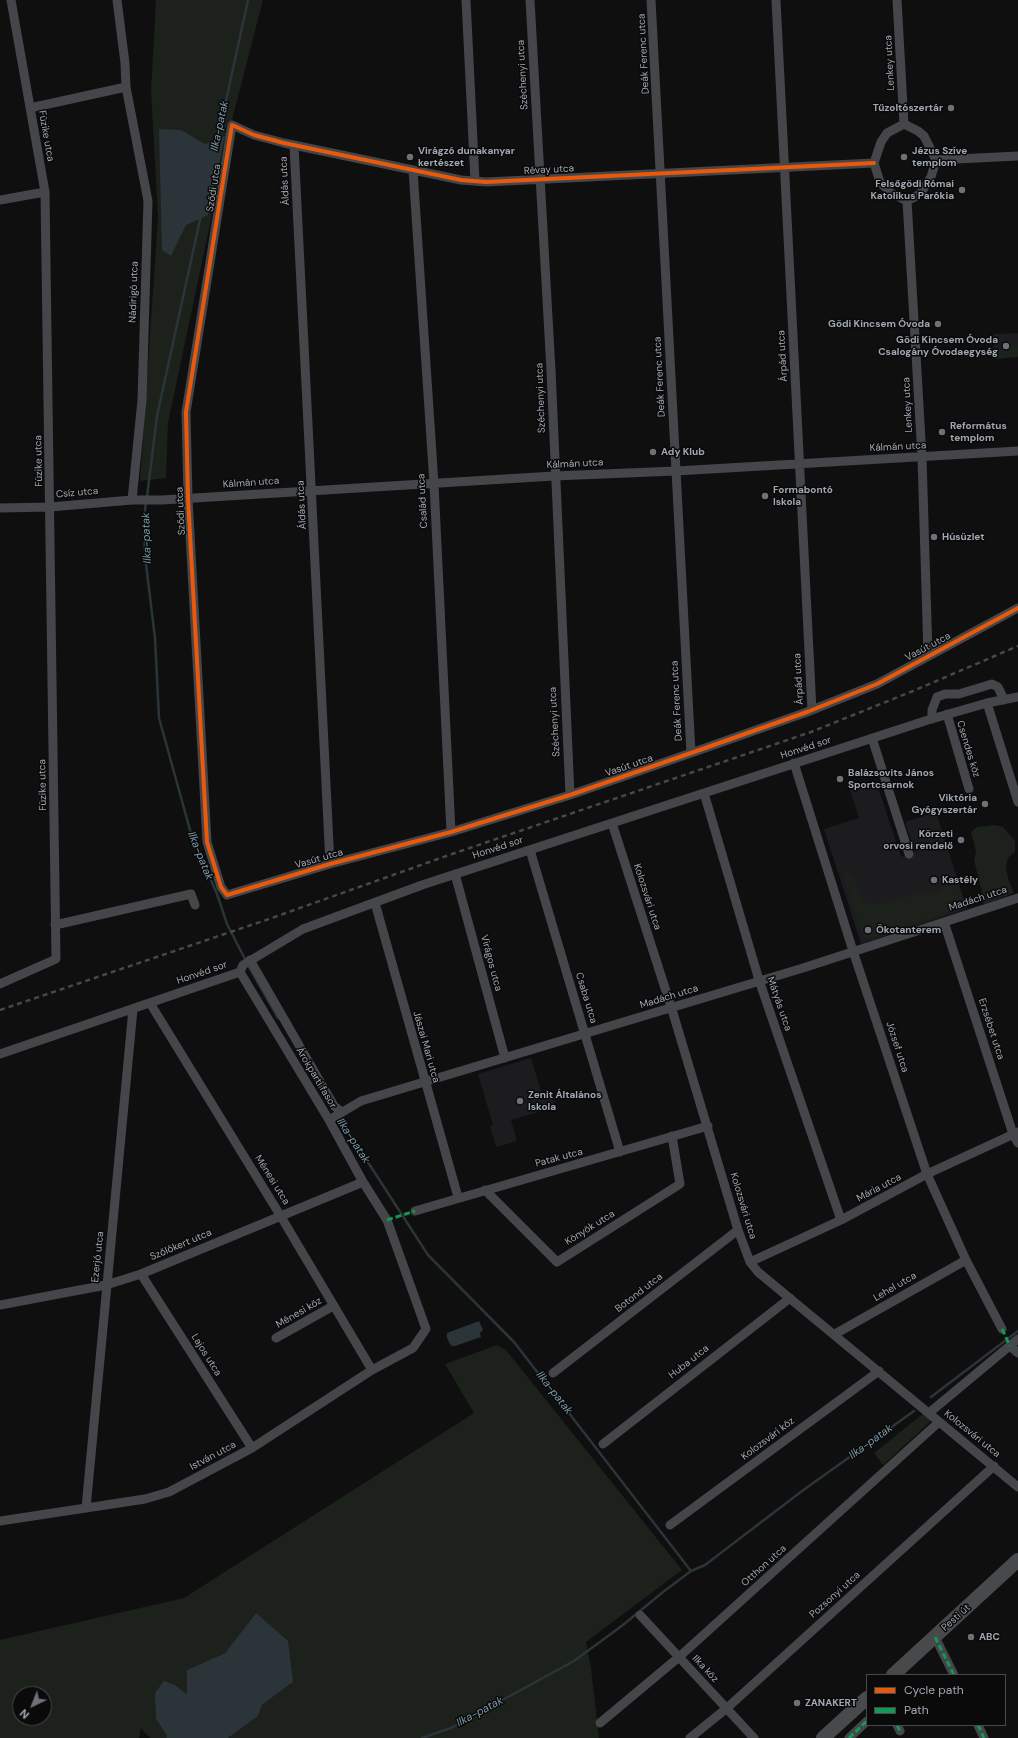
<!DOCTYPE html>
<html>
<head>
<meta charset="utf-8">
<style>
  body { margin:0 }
  #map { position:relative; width:1018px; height:1738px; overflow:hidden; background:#0f0f10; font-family:"DM Sans",sans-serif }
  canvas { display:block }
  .legend { position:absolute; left:866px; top:1674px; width:140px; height:52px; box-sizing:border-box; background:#0a0a0b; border:1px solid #46494d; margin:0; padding:5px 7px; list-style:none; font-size:12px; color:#a1a8b0 }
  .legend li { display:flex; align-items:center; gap:8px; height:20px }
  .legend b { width:20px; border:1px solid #46494d }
  .north { position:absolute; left:12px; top:1686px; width:40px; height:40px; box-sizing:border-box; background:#0a0a0b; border:1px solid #46494d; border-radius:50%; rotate:223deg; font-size:11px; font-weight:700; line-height:16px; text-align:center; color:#a1a8b0 }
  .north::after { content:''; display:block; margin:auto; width:14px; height:18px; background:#6e7278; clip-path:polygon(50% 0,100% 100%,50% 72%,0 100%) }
</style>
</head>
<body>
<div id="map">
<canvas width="1018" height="1738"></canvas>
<ul class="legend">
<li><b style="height:5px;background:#e8590c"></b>Cycle path</li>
<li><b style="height:5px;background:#139951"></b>Path</li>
</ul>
<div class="north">N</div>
</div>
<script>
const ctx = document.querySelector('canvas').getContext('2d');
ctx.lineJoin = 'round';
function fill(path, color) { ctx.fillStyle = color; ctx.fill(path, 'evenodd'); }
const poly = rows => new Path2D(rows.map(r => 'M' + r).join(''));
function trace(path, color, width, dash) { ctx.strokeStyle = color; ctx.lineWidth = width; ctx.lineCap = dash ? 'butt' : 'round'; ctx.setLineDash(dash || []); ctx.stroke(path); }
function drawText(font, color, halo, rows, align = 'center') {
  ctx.font = font + ' "DM Sans",sans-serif'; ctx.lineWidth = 3; ctx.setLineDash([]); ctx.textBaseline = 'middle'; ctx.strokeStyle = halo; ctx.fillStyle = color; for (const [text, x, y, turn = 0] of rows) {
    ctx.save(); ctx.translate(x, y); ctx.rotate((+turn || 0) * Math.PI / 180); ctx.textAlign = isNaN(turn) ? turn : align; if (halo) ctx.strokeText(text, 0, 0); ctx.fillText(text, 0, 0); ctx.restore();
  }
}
const built = poly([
  [1018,333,1018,357,994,359,993,334],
  [876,781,901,857,915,852,905,822,936,812,967,909,861,944,824,829,859,818,850,790],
  [531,1058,543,1097,552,1095,556,1107,511,1120,517,1141,496,1147,490,1126,493,1125,478,1074]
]);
const green = poly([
  [156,0,263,0,232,120,168,423,166,478,140,481,158,218,151,91],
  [1008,345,1018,345,1018,357,994,359,993,350,1008,349],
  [994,825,1003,827,1015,841,1015,852,1008,858,1006,867,1008,878,1014,893,985,904,983,902,982,892,974,860,976,851,971,832,977,827],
  [848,871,857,886,863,901,868,903,880,904,917,894,934,895,944,887,949,879,956,878,965,907,864,940,842,872],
  [497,1345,506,1350,682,1570,586,1642,591,1668,599,1738,228,1738,258,1716,262,1705,293,1682,256,1613,225,1653,187,1670,187,1694,175,1685,156,1719,167,1736,166,1738,150,1738,141,1728,139,1738,0,1738,0,1640,184,1598,474,1413,445,1364],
  [20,1694,44,1694,44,1718,20,1718],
  [924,1413,931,1421,883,1465,874,1453]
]);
const water = poly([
  [159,129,181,130,205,144,225,136,208,215,186,225,171,256,162,250],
  [479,1321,483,1330,480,1333,481,1337,455,1346,452,1346,450,1344,447,1338,447,1333],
  [256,1613,288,1641,293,1682,262,1705,258,1716,228,1738,166,1738,167,1736,156,1719,155,1693,164,1681,175,1685,187,1694,187,1670,225,1653]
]);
const stream = poly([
  [217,142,248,0],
  [147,497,157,416,201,215],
  [146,502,144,517,145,556,155,638,159,718,190,830,217,894,227,924,246,961],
  [249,967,278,1018],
  [338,1116,428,1255,514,1342,691,1571],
  [931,1397,1018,1331],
  [422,1738,451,1728,574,1661,623,1625,663,1592,691,1571,705,1565,802,1491,914,1411]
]);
const street = poly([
  [117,0,125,63,126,87,148,201,142,400,132,500],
  [466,0,475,181],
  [530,0,551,370,570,795],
  [651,0,691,753],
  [776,0,812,710],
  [897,0,904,124],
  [30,108,126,87],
  [904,124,918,131,924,136,936,160,931,177,920,194,907,201,891,193,880,182,874,163,881,142,887,133,904,124],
  [294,145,330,864],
  [936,160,1018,156],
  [874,163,486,182,461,180,284,143,254,135,232,125,186,412,188,498,207,842,221,887,227,895,330,864,451,832,570,795,691,753,807,712,877,684,1018,608],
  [413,170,434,484,451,832],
  [0,200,45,192],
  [907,201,922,457,928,655],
  [0,508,50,507,132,500,162,500,554,476,676,471,1018,451],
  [987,703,1018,802],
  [947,714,969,789],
  [932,719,932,710,937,697,945,694,959,694,992,684,998,687,1004,700],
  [872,738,909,854],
  [794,763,853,951,927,1174,966,1260,1002,1329],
  [704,793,759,980,841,1220],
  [612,823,673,1013,738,1230,750,1262,758,1272,1018,1487],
  [530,850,620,1152],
  [455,874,505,1058],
  [375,903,458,1197],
  [944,922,1013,1134,1018,1143],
  [55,925,191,894,195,905],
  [250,960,334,1106,342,1112],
  [0,984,56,959,45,192,11,0],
  [150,1003,280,1215,372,1370],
  [0,1054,240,972,243,965,303,929,422,885,928,720,987,703,1018,697],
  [329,1120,361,1101,803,968,1018,898],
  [485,1190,557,1262,680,1184,672,1136],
  [415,1211,708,1126],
  [750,1262,841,1220,927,1174,1018,1132],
  [141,1274,252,1448],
  [0,1305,106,1285,141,1274,363,1182],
  [835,1334,966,1260],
  [276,1338,333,1306],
  [1010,1346,1018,1353],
  [553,1373,738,1230],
  [929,1413,1018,1339],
  [603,1444,790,1298],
  [86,1508,133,1009],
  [0,1521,145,1499,169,1492,252,1448,372,1370,413,1348,426,1329,387,1220,363,1182,329,1120,240,972],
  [670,1525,879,1371],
  [640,1615,754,1738],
  [935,1637,954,1675],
  [600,1723,679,1657,939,1422],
  [897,1725,900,1731],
  [978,1725,984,1738],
  [690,1738,727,1708,994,1466],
  [849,1738,867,1721]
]);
const primary = poly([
  [893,1675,1018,1560],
  [823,1738,867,1698]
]);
const rail = poly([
  [0,1010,269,919,452,854,811,732,913,691,1018,646]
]);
const quiet = poly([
  [387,1220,415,1211],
  [1002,1329,1010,1346],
  [935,1637,954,1675],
  [897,1725,900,1731],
  [978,1725,984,1738],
  [849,1738,867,1721]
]);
const cycleway = poly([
  [874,163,486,182,461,180,284,143,254,135,232,125,186,412,188,498,207,842,221,887,227,895,330,864,451,832,570,795,691,753,807,712,877,684,1018,608]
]);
const markers = [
  [951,108,4,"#6e7278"],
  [410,157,4,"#6e7278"],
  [904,157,4,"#6e7278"],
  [962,190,4,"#6e7278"],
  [938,324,4,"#6e7278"],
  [1006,346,4,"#6e7278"],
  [942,432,4,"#6e7278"],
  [653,452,4,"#6e7278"],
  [765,496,4,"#6e7278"],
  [934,537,4,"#6e7278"],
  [840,779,4,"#6e7278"],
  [985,804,4,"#6e7278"],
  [961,840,4,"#6e7278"],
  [934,880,4,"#6e7278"],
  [868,930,4,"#6e7278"],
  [520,1101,4,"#6e7278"],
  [971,1637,4,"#6e7278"],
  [797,1703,4,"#6e7278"]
];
const streetNames = [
  ["Deák Ferenc utca",644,54,-93],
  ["Lenkey utca",890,63,-93],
  ["Széchenyi utca",523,75,-93],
  ["Füzike utca",46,136,80],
  ["Révay utca",549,170,-3],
  ["Áldás utca",285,181,-93],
  ["Sződi utca",214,188,-81],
  ["Nádirigó utca",134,292,-88],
  ["Árpád utca",783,356,-93],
  ["Deák Ferenc utca",660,377,-93],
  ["Széchenyi utca",541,398,-92],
  ["Lenkey utca",908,405,-93],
  ["Kálmán utca",898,447,-3],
  ["Füzike utca",39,461,-91],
  ["Kálmán utca",575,464,-3],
  ["Kálmán utca",251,483,-4],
  ["Csíz utca",77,493,-5],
  ["Család utca",423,501,-93],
  ["Áldás utca",302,505,-93],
  ["Sződi utca",181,511,-93],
  ["Vasút utca",928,647,-28],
  ["Árpád utca",799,679,-93],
  ["Deák Ferenc utca",677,701,-93],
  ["Széchenyi utca",555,722,-93],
  ["Honvéd sor",806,748,-18],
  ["Csendes köz",968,749,73],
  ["Vasút utca",629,766,-19],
  ["Füzike utca",43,785,-91],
  ["Honvéd sor",498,848,-18],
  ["Vasút utca",319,859,-16],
  ["Kolozsvári utca",647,897,72],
  ["Madách utca",978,899,-18],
  ["Virágos utca",491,963,75],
  ["Honvéd sor",202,973,-19],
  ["Madách utca",669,997,-17],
  ["Csaba utca",586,998,73],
  ["Mátyás utca",779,1004,71],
  ["Erzsébet utca",991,1029,72],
  ["Jászai Mari utca",426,1047,74],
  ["József utca",897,1047,72],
  ["Árokparti fasor",316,1078,59],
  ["Patak utca",559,1158,-15],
  ["Ménesi utca",272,1180,58],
  ["Mária utca",879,1188,-28],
  ["Kolozsvári utca",743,1206,73],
  ["Könyök utca",590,1228,-32],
  ["Szőlőkert utca",181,1245,-23],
  ["Ezerjó utca",98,1257,-84],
  ["Lehel utca",895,1287,-30],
  ["Botond utca",639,1293,-38],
  ["Ménesi köz",299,1313,-30],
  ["Lajos utca",206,1355,58],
  ["Huba utca",689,1362,-38],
  ["Kolozsvári utca",972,1434,39],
  ["Kolozsvári köz",768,1439,-37],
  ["István utca",213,1456,-28],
  ["Otthon utca",764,1566,-42],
  ["Pozsonyi utca",835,1595,-42],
  ["Pesti út",956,1618,-42],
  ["Ilka köz",705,1669,47]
];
const poiNames = [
  ["Tűzoltószertár",943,108,"right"],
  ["Virágzó dunakanyar",418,151],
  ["kertészet",418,163],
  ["Jézus Szíve",912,151],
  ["templom",912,163],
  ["Felsőgödi Római",954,184,"right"],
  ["Katolikus Parókia",954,196,"right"],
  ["Gödi Kincsem Óvoda",930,324,"right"],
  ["Gödi Kincsem Óvoda",998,340,"right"],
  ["Csalogány Óvodaegység",998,352,"right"],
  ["Református",950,426],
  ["templom",950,438],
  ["Ady Klub",661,452],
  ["Formabontó",773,490],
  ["Iskola",773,502],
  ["Húsüzlet",942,537],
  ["Balázsovits János",848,773],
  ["Sportcsarnok",848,785],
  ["Viktória",977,798,"right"],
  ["Gyógyszertár",977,810,"right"],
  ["Körzeti",953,834,"right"],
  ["orvosi rendelő",953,846,"right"],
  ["Kastély",942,880],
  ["Ökotanterem",876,930],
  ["Zenit Általános",528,1095],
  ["Iskola",528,1107],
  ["ABC",979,1637],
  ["ZANAKERT",805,1703]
];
const waterNames = [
  ["Ilka-patak",220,126,-78],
  ["Ilka-patak",147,538,-92],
  ["Ilka-patak",200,856,68],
  ["Ilka-patak",353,1141,57],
  ["Ilka-patak",554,1393,52],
  ["Ilka-patak",871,1442,-36],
  ["Ilka-patak",480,1712,-28]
];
fill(built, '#1c1c1e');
fill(green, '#1c211c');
fill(water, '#2b3438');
trace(stream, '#2b3438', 2.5);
trace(street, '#454649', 9);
trace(primary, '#48494b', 14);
trace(rail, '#47484a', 2.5, [5, 4]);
trace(quiet, '#139951', 3, [6, 3]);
trace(cycleway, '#e8590c', 4);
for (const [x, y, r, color] of markers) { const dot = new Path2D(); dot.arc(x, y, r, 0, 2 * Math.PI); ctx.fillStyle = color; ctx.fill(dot); trace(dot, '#0a0a0b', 1.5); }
drawText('10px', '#a1a8b0', '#0a0a0b', streetNames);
drawText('bold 10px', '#a1a8b0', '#0a0a0b', poiNames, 'left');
drawText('italic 11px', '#7a9aa9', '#0a0a0b', waterNames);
</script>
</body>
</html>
